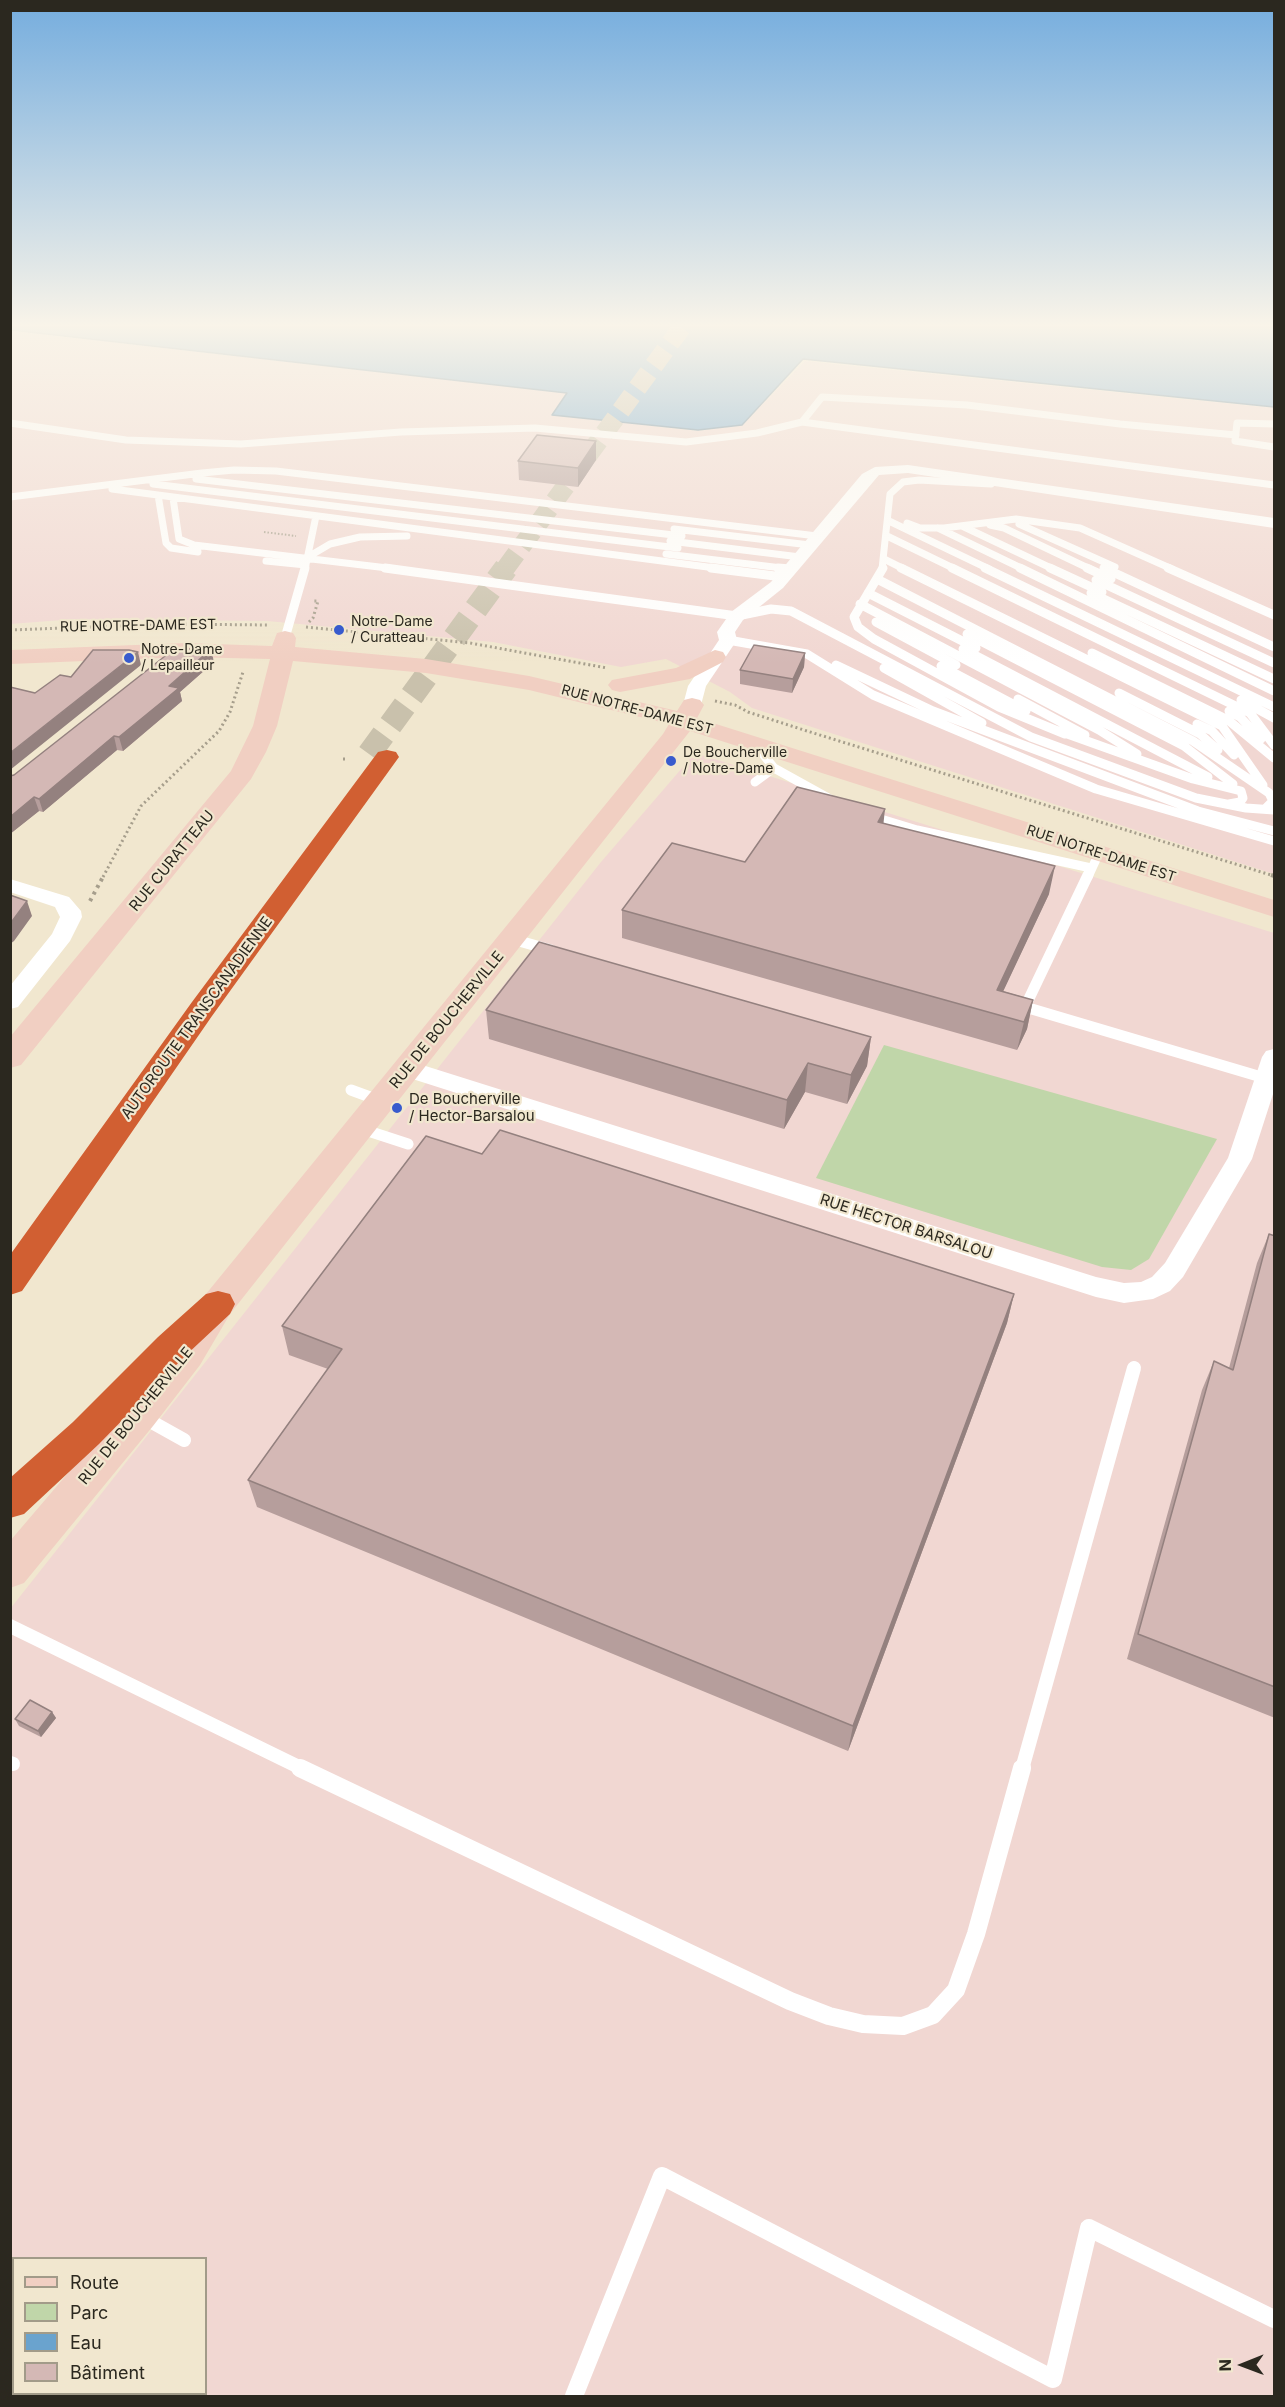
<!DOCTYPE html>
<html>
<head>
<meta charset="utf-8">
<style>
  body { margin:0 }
  #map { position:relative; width:1285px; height:2407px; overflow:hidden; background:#f1e7cf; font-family:Inter,sans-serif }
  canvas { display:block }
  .frame { position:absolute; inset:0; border:12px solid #2b281f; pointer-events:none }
  .legend { position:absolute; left:12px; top:2257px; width:195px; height:138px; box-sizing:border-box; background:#f1e7cf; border:2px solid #a29b89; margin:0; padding:8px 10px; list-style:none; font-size:18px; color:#2b281f }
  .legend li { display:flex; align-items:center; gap:12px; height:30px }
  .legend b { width:30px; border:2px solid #a29b89 }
  .north { position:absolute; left:1213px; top:2335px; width:60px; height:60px; -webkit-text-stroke:4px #f1e7cf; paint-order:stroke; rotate:269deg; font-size:16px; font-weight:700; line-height:24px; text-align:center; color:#2b281f }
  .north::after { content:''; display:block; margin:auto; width:21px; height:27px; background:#2b281f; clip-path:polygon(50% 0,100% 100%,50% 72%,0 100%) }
</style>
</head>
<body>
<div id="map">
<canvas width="1285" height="2407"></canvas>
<div class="frame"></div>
<ul class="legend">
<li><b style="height:8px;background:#f1cfc2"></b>Route</li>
<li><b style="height:16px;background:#c0d6a9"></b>Parc</li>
<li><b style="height:16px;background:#6aa3ce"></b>Eau</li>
<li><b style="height:16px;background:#d4b8b5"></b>Bâtiment</li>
</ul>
<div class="north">N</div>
</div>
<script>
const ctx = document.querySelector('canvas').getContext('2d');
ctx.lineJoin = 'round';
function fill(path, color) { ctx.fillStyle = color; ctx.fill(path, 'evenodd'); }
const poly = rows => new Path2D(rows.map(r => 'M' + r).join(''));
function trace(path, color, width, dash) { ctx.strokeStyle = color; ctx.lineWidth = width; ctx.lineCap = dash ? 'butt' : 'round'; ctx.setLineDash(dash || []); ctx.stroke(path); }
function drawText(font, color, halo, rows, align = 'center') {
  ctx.font = font + ' Inter,sans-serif'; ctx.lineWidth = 4.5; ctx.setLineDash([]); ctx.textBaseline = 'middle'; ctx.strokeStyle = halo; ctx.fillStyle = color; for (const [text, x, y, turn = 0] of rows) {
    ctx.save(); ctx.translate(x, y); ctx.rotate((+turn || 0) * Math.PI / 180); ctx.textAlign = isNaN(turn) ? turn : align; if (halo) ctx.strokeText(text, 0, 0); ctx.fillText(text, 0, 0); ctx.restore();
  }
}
const industrial = poly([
  [11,331,567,393,551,415,698,431,742,425,805,361,1274,408,1274,874,752,708,730,692,666,659,621,667,493,642,267,621,75,619,11,624],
  [695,753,1274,933,1274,2396,11,2396,10,1609,601,862],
  [14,2258,206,2258,206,2394,14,2394]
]);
const green = poly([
  [884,1045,1217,1139,1149,1259,1131,1270,1102,1267,816,1178]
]);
const water = poly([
  [11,327,1274,327,1274,407,803,359,742,425,698,430,552,415,567,393,11,330,11,327]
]);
const highwayTunnelFar1 = poly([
  [505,569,682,327]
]);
const highwayTunnel = poly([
  [369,754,506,568]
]);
const pathFar2 = poly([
  [264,532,296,536]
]);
const pathFar1 = poly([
  [309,622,313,618,318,601,313,601],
  [306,627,470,643,607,668],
  [10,630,171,624,268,625],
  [715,701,735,705,748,712,807,731,1274,876],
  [343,759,348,759],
  [103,877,141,806,219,731,230,712,243,672]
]);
const path = poly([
  [1271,875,1274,876],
  [90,901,104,875]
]);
const laneFar4 = poly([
  [802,422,822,397,967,405,1120,424,1236,435],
  [10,423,126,440,241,444,401,432,535,428,686,442,757,433,802,422,1274,485],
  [1274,424,1237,423,1235,441,1274,447],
  [196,479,682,536],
  [153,484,678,548],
  [112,489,723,569],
  [158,495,166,543,171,548,198,552],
  [10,497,202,473,234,470,276,471,817,536],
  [173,498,179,539,194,545,396,569],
  [889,521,989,569],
  [907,523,920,528,944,528,1016,519,1080,528,1172,569],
  [1019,524,1115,567],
  [990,525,1004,528,1090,569],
  [962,526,1053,569],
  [938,528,1023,569],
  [674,529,810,545],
  [887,536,955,569],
  [670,541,800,557],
  [666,554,790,569],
  [308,557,330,544,360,537,407,536],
  [884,559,904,569],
  [266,561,306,565],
  [1104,568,1106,569],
  [305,569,316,516],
  [882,569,890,494,903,482,919,480,991,484]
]);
const laneFar3 = poly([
  [385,568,737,616,771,609,791,611,1031,737,1196,798,1246,808,1274,810],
  [711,568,783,577],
  [778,568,790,569],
  [883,568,854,617,858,627,874,639,999,707,1065,734],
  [901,568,1222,726,1263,785],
  [952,568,1250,713,1274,745],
  [985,568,1274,707],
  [1020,568,1274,691],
  [1050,568,1102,592],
  [1087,568,1111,579],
  [1104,568,1274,647],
  [1168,568,1274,615],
  [877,579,1193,741,1269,793,1273,801,1265,809],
  [1096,580,1274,663],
  [868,593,976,648],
  [1091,593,1274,679],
  [860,604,1099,730,1137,754],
  [876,622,956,665],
  [967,634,1184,746,1233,784],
  [285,638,305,568],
  [728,640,807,654,873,695,1096,789,1274,841],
  [963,649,1208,777],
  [1092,653,1228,720,1274,758],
  [836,665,933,711,1198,811,1274,831],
  [941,666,1026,711],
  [884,668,982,723],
  [1119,693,1200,734,1218,750],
  [1018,699,1085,735],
  [1241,700,1274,718],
  [1229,711,1240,717,1261,739],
  [1197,724,1212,731,1234,755],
  [1059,731,1193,779,1241,791,1243,798,1240,802,1229,804],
  [755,744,774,768,830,799],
  [755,782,774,768],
  [871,816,917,830,1091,868],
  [1088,877,1099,853]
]);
const laneFar2 = poly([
  [1088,875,1025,1007,1268,1079],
  [512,939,551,950],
  [351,1090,381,1101],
  [359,1128,408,1144]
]);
const laneFar1 = poly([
  [141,1416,184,1440],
  [10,1626,303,1769],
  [10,1763,13,1764],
  [1022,1769,1134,1368]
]);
const lane = poly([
  [300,1768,790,2001,829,2016,863,2024,903,2026,933,2015,956,1990,976,1934,1022,1768],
  [574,2396,662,2176,1053,2379,1089,2228,1274,2319]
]);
const street = poly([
  [908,465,1274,518,1274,528,908,473,879,475,783,588,743,620,735,632,737,640,706,686,701,705,698,709,686,709,683,705,688,686,719,640,717,632,731,612,771,582,862,474,875,467,908,465],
  [10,879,69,897,81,911,82,917,70,941,18,1007,10,1009,10,986,52,934,60,917,55,907,10,892,10,879],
  [1274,1049,1274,1091,1252,1159,1183,1277,1170,1291,1153,1299,1124,1303,1096,1297,400,1075,396,1069,400,1063,408,1061,416,1063,1096,1277,1124,1283,1141,1282,1152,1277,1165,1263,1228,1158,1262,1057,1266,1051,1274,1049]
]);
const secondary = poly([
  [285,631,293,633,296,638,295,647,426,659,529,676,677,711,684,700,692,698,700,700,704,705,697,718,1274,900,1274,917,690,731,230,1314,200,1365,153,1426,24,1583,10,1588,10,1541,127,1404,174,1345,206,1294,663,734,669,724,529,690,426,673,293,661,277,726,266,752,251,779,21,1065,10,1068,10,1037,231,771,253,726,270,659,185,657,10,664,10,650,185,643,272,646,277,633,285,631],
  [715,650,723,652,726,657,723,662,690,679,620,692,612,690,608,685,612,680,676,668,715,650]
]);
const highway = poly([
  [387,750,396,752,399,757,212,1016,22,1291,10,1295,10,1255,192,1002,378,752,387,750],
  [218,1291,230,1294,235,1304,230,1314,184,1357,99,1444,24,1514,10,1518,10,1478,73,1422,158,1337,206,1294,218,1291]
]);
const wall = poly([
  [596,441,596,460,578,487,519,480,518,461],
  [805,653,804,667,792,693,740,684,740,670],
  [214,662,180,692,182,701,123,751,117,750,43,812,39,811,10,834,10,776,14,775],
  [884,823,1049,894,1003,991,1033,1000,1027,1029,1017,1050,622,938,622,910,745,862],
  [486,1010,871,1037,867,1066,847,1104,805,1092,784,1129,489,1039],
  [482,1154,1014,1294,1007,1323,848,1751,257,1507,248,1480,328,1369,289,1355,282,1326],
  [1269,1234,1275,1236,1275,1718,1127,1659,1202,1390,1214,1361,1229,1368,1257,1263],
  [52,1712,56,1718,41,1737,19,1726,15,1719]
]);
const shadedWall = poly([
  [596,441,596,460,578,487,578,468],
  [211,649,214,662,180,692,182,701,123,751,119,737,169,686],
  [138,652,141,665,10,770,10,753],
  [805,653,804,667,792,693,793,679],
  [114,736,117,750,43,812,39,799],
  [34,797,39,811,10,834,10,817],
  [885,809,882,837,878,822],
  [1055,866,1049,894,993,1013,997,990],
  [27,901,32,916,14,941,10,944,10,924],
  [1033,1000,1027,1029,1017,1050,1024,1022],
  [871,1037,867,1066,847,1104,851,1075],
  [808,1063,805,1092,784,1129,787,1100],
  [1014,1294,1007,1323,848,1751,853,1726],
  [52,1712,56,1718,41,1737,38,1731]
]);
const building = poly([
  [537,435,596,441,578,468,518,461,537,435],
  [754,645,805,653,793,679,740,670,754,645],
  [174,649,211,649,169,686,179,688,119,737,114,736,39,799,34,797,10,817,10,776,14,775,174,649],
  [93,650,129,650,138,652,10,753,10,687,35,693,60,675,71,677,93,650],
  [797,787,885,809,878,822,1055,866,997,990,1033,1000,1024,1022,622,910,672,843,745,862,797,787],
  [10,895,27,901,10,924,10,895],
  [539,942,871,1037,851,1075,808,1063,787,1100,486,1010,539,942],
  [500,1130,1014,1294,853,1726,248,1480,342,1349,282,1326,426,1136,482,1154,500,1130],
  [1269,1234,1275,1236,1275,1687,1138,1634,1214,1361,1233,1370,1269,1234],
  [30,1700,52,1712,38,1731,15,1719,30,1700]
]);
const markers = [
  [339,630,6,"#385bcd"],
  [129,658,6,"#385bcd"],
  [671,761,6,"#385bcd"],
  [397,1108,6,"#385bcd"]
];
const farPoinames = [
  ["Notre-Dame",351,622],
  ["/ Curatteau",351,638],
  ["Notre-Dame",141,650],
  ["/ Lepailleur",141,666],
  ["De Boucherville",683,753],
  ["/ Notre-Dame",683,769]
];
const farStreetnames = [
  ["RUE NOTRE-DAME EST",138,626,-1],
  ["RUE NOTRE-DAME EST",637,710,15],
  ["RUE NOTRE-DAME EST",1101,854,18]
];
const streetNames = [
  ["RUE CURATTEAU",172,861,-51],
  ["AUTOROUTE TRANSCANADIENNE",197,1018,-54],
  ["RUE DE BOUCHERVILLE",447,1020,-51],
  ["RUE HECTOR BARSALOU",906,1227,18],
  ["RUE DE BOUCHERVILLE",136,1416,-51]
];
const poiNames = [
  ["De Boucherville",409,1099],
  ["/ Hector-Barsalou",409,1116]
];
fill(industrial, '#f1d7d2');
fill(green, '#c0d6a9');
fill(water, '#6aa3ce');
trace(water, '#577e9a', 1.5);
trace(highwayTunnelFar1, '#c9c1ac', 19, [19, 9]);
trace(highwayTunnel, '#c9c1ac', 24, [24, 12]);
trace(pathFar2, '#a69e8c', 2, [1.5, 2]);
trace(pathFar1, '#a69e8c', 3, [2, 3]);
trace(path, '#a69e8c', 4, [3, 4.5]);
trace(laneFar4, '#fff', 7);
trace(laneFar3, '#fff', 9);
trace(laneFar2, '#fff', 11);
trace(laneFar1, '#fff', 14);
trace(lane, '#fff', 18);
fill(street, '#fff');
fill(secondary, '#f1cfc2');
fill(highway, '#d15f32');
fill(wall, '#b69e9c');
fill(shadedWall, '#94817f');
fill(building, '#d4b8b5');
trace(building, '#94817f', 1.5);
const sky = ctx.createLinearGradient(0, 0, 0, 664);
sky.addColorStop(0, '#75adde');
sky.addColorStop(0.49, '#f9f4e9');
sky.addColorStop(1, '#f9f4e900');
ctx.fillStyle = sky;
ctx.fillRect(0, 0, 1285, 664);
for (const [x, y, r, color] of markers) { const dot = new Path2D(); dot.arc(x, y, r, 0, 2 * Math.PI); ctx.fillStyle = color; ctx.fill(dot); trace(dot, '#f1e7cf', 2); }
drawText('14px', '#2b281f', '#f1e7cf', farPoinames, 'left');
drawText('14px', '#2b281f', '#f1e7cf', farStreetnames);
drawText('15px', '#2b281f', '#f1e7cf', streetNames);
drawText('15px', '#2b281f', '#f1e7cf', poiNames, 'left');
</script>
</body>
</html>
